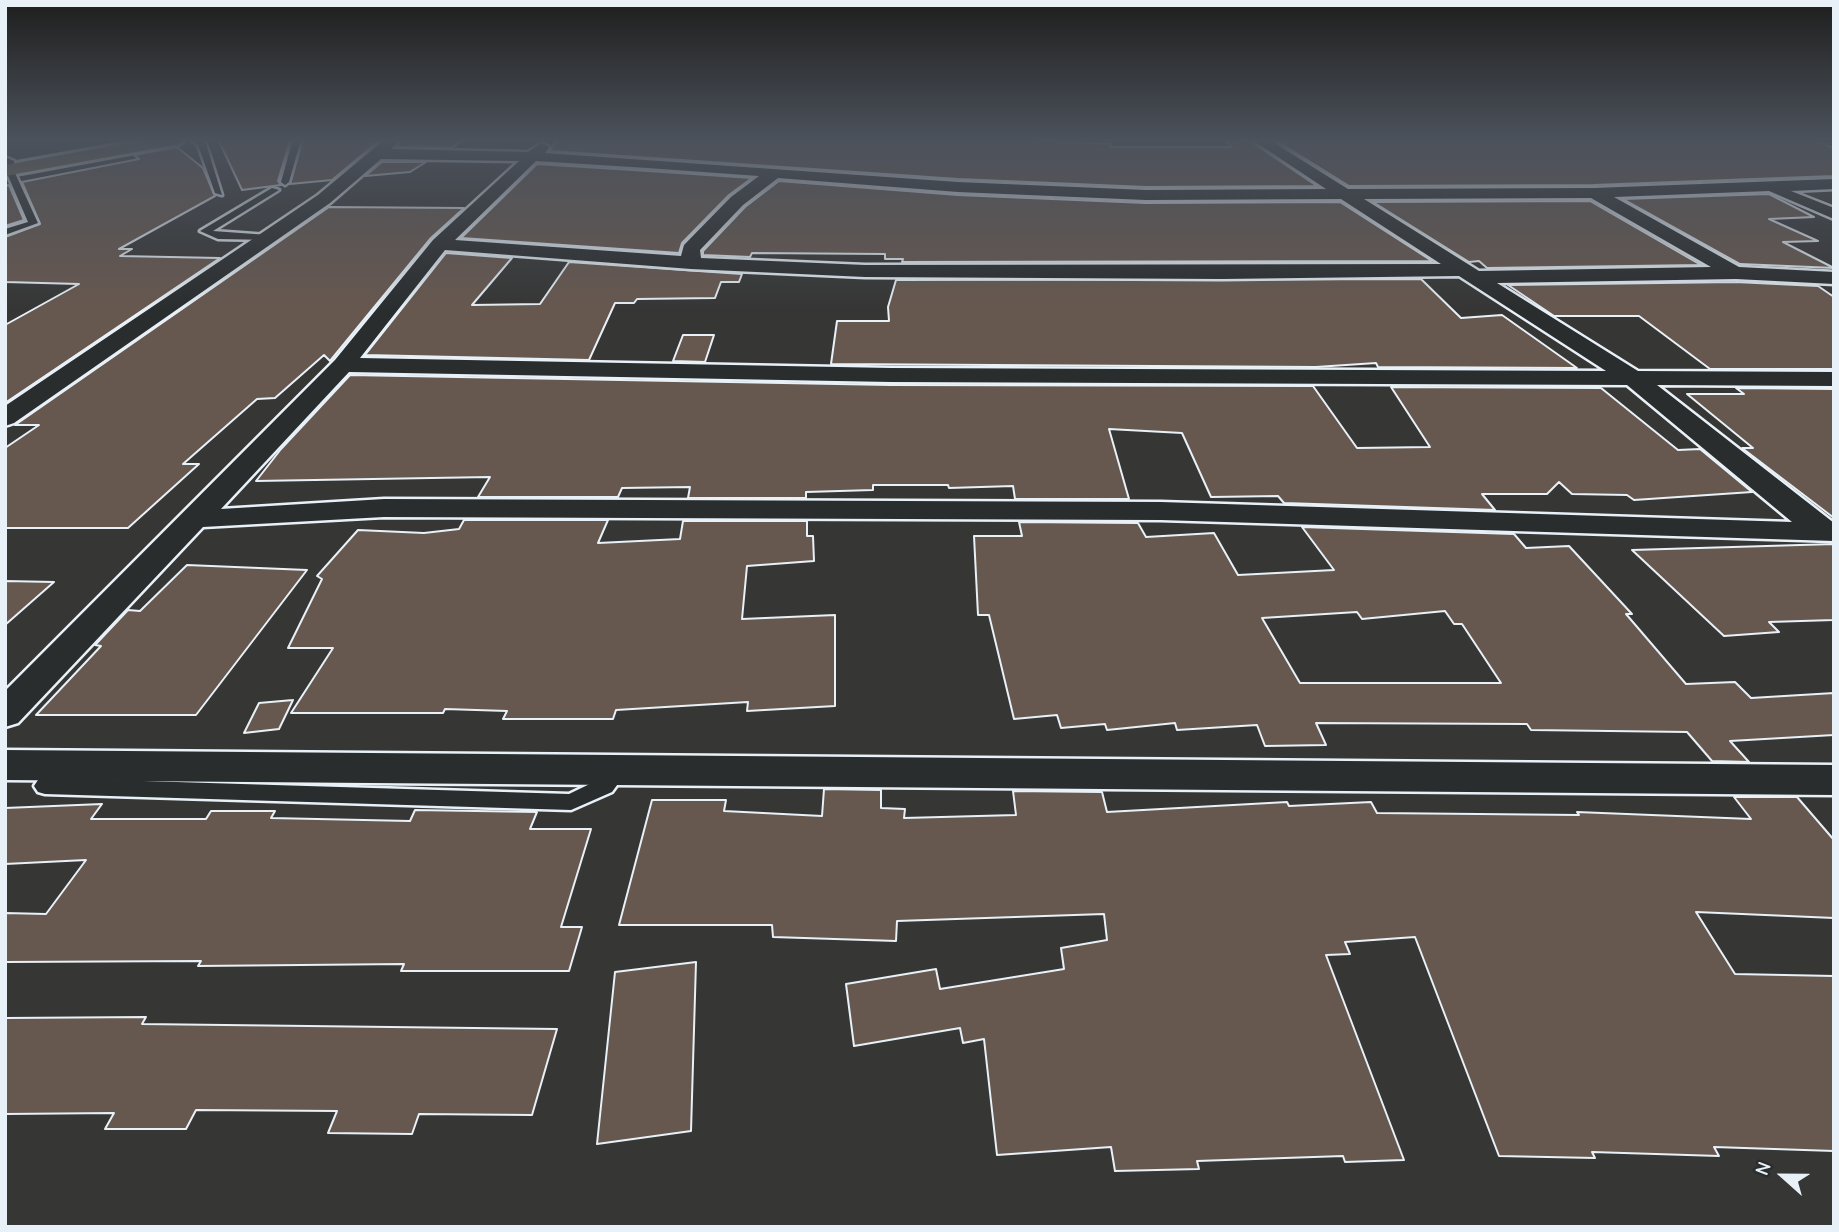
<!DOCTYPE html>
<html>
<head>
<meta charset="utf-8">
<style>
  body { margin:0 }
  #map { position:relative; width:1839px; height:1232px; overflow:hidden; background:#363635; font-family:"Comic Neue",sans-serif }
  canvas { display:block }
  .frame { position:absolute; inset:0; border:7px solid #e8f1f8; pointer-events:none }
  .north { position:absolute; left:1748px; top:1141px; width:70px; height:70px; -webkit-text-stroke:5px #2a2d2e; paint-order:stroke; rotate:291deg; font-size:19px; font-weight:700; line-height:28px; text-align:center; color:#e8f1f8 }
  .north::after { content:''; display:block; margin:auto; width:24px; height:32px; background:#e8f1f8; clip-path:polygon(50% 0,100% 100%,50% 72%,0 100%) }
</style>
</head>
<body>
<div id="map">
<canvas width="1839" height="1232"></canvas>
<div class="frame"></div>
<div class="north">N</div>
</div>
<script>
const ctx = document.querySelector('canvas').getContext('2d');
ctx.lineJoin = 'round';
function fill(path, color) { ctx.fillStyle = color; ctx.fill(path, 'evenodd'); }
const poly = rows => new Path2D(rows.map(r => 'M' + r).join(''));
function trace(path, color, width, dash) { ctx.strokeStyle = color; ctx.lineWidth = width; ctx.lineCap = dash ? 'butt' : 'round'; ctx.setLineDash(dash || []); ctx.stroke(path); }
const building = poly([
  [218,139,290,140,278,181,281,185,242,190,218,139],
  [303,139,381,139,332,180,290,184,303,139],
  [401,139,466,139,451,148,397,147,401,139],
  [557,139,1010,139,1111,144,1110,147,1232,147,1226,142,1250,141,1317,186,1146,187,958,179,550,151,557,139],
  [1802,139,1814,140,1834,148,1834,176,1594,185,1349,186,1275,140,1802,139],
  [177,147,203,168,215,196,119,249,132,249,120,256,220,258,5,403,5,325,79,284,5,282,5,237,40,224,22,182,139,159,134,155,177,147],
  [382,162,426,162,410,172,365,176,382,162],
  [537,164,648,171,752,178,729,195,682,243,679,253,461,238,537,164],
  [779,181,958,195,1146,203,1340,202,1432,261,902,262,903,259,885,259,885,254,752,253,750,257,703,255,703,251,745,207,779,181],
  [9,185,24,220,5,226,5,186,9,185],
  [1769,194,1814,217,1769,219,1818,241,1783,242,1834,268,1740,264,1623,199,1769,194],
  [1590,201,1701,265,1487,268,1479,261,1469,262,1373,202,1590,201],
  [329,207,464,208,431,238,330,361,324,355,275,398,257,399,183,464,199,464,128,528,5,528,5,448,39,425,15,425,329,207],
  [446,253,512,258,472,305,540,304,569,262,742,274,739,282,721,282,715,298,637,299,634,303,615,303,589,360,365,355,446,253],
  [1421,279,1461,318,1502,315,1577,368,1378,367,1376,363,1316,367,831,364,837,321,889,321,888,307,896,280,1421,279],
  [1736,282,1818,286,1834,297,1834,369,1710,369,1639,316,1554,316,1508,285,1736,282],
  [683,335,714,335,705,362,673,361,683,335],
  [350,375,891,385,1313,386,1357,448,1430,447,1391,387,1601,388,1678,450,1700,449,1752,492,1634,500,1627,495,1572,494,1559,482,1547,494,1482,494,1495,510,1284,503,1278,496,1211,497,1182,433,1109,429,1129,499,1015,499,1013,486,949,488,948,485,873,485,873,490,806,492,806,498,688,498,690,487,622,488,618,497,478,497,490,477,256,481,281,449,350,375],
  [1736,388,1834,389,1834,518,1742,448,1753,448,1687,394,1744,394,1736,388],
  [464,520,608,520,598,543,680,539,683,521,807,521,807,536,813,536,814,561,747,566,742,619,835,615,835,706,747,711,748,702,616,710,613,719,503,719,507,711,445,709,443,713,291,713,333,648,288,648,322,579,317,576,358,530,424,533,459,529,464,520],
  [1019,522,1138,523,1146,537,1214,533,1238,575,1334,570,1302,527,1514,534,1526,548,1569,546,1632,614,1626,614,1686,684,1735,682,1751,698,1834,693,1834,735,1730,741,1749,762,1712,761,1687,732,1531,730,1527,724,1316,723,1326,745,1265,746,1257,725,1177,730,1175,723,1107,730,1105,724,1061,728,1057,715,1014,719,989,615,978,615,974,536,1022,536,1019,522],
  [1445,611,1454,624,1462,624,1501,683,1300,683,1262,618,1357,612,1362,619,1445,611],
  [1834,544,1834,620,1769,622,1779,632,1724,636,1632,550,1834,544],
  [187,565,307,570,196,715,36,715,101,646,95,645,128,610,140,611,187,565],
  [5,581,54,582,5,625,5,581],
  [293,700,279,729,244,733,259,703,293,700],
  [824,789,881,790,881,808,905,809,904,818,1016,815,1013,791,1102,792,1107,812,1287,802,1289,806,1371,802,1377,813,1579,815,1577,812,1751,819,1734,797,1797,797,1834,840,1834,918,1696,912,1735,974,1834,976,1834,1151,1714,1147,1719,1156,1592,1152,1595,1158,1499,1156,1415,937,1345,942,1350,954,1326,955,1404,1160,1345,1162,1343,1156,1197,1161,1199,1169,1115,1171,1111,1147,997,1155,984,1039,963,1043,960,1028,854,1046,846,984,936,969,940,989,1064,969,1061,948,1107,940,1104,914,897,921,896,941,773,937,772,925,619,925,652,800,726,800,724,811,822,816,824,789],
  [102,804,91,819,206,819,211,811,275,811,271,818,410,821,415,810,537,812,530,829,591,829,561,927,582,927,569,971,401,971,404,964,198,966,201,961,5,962,5,913,46,914,86,860,5,864,5,808,102,804],
  [696,962,691,1131,597,1144,615,972,696,962],
  [146,1017,142,1024,557,1029,532,1115,419,1114,412,1134,328,1133,337,1111,196,1110,186,1129,105,1129,114,1113,5,1114,5,1018,146,1017]
]);
const lane = poly([
  [191,139,200,139,206,144,222,195,215,193,198,145,191,139],
  [293,139,301,139,289,182,285,185,281,182,293,139],
  [10,169,14,171,38,223,5,235,5,229,28,222,6,171,10,169],
  [272,188,279,190,213,231,268,235,271,236,271,240,218,239,200,231,272,188],
  [618,762,625,764,628,770,612,792,571,810,45,794,38,792,34,786,38,780,45,778,569,794,598,780,611,764,618,762]
]);
const street = poly([
  [385,139,399,141,391,149,528,152,542,143,549,147,545,153,958,182,1146,190,1326,189,1251,139,1268,139,1348,189,1594,188,1834,179,1834,189,1791,191,1834,208,1834,219,1769,191,1614,197,1739,267,1834,272,1834,284,1736,279,1497,283,1638,371,1834,372,1834,386,1657,385,1834,523,1834,541,1161,520,384,517,203,527,18,723,5,727,5,691,335,360,433,240,519,161,381,159,330,203,14,423,5,426,5,406,318,195,385,139],
  [536,161,648,168,759,176,731,197,684,245,681,256,455,240,536,161],
  [778,178,958,192,1146,200,1341,199,1441,264,865,265,701,258,700,250,743,205,778,178],
  [1591,198,1711,267,1479,271,1364,199,1591,198],
  [445,250,691,269,865,277,1222,279,1459,276,1606,371,891,368,360,358,445,250],
  [349,372,891,382,1627,385,1792,522,1161,502,384,499,221,509,349,372],
  [5,157,14,161,14,167,5,168,5,157],
  [5,750,1834,765,1834,795,5,780,5,750]
]);
const primary = poly([
  [150,139,187,139,179,144,5,176,5,165,150,139]
]);
fill(building, '#67584f');
trace(building, '#e8f1f8', 2);
trace(lane, '#e8f1f8', 5);
trace(street, '#e8f1f8', 5);
trace(primary, '#e8f1f8', 6);
fill(lane, '#2a2d2e');
fill(street, '#2a2d2e');
fill(primary, '#736b52');
const sky = ctx.createLinearGradient(0, 0, 0, 312);
sky.addColorStop(0, '#1e1e1d');
sky.addColorStop(0.45, '#4c525c');
sky.addColorStop(1, '#4c525c00');
ctx.fillStyle = sky;
ctx.fillRect(0, 0, 1839, 312);
</script>
</body>
</html>
